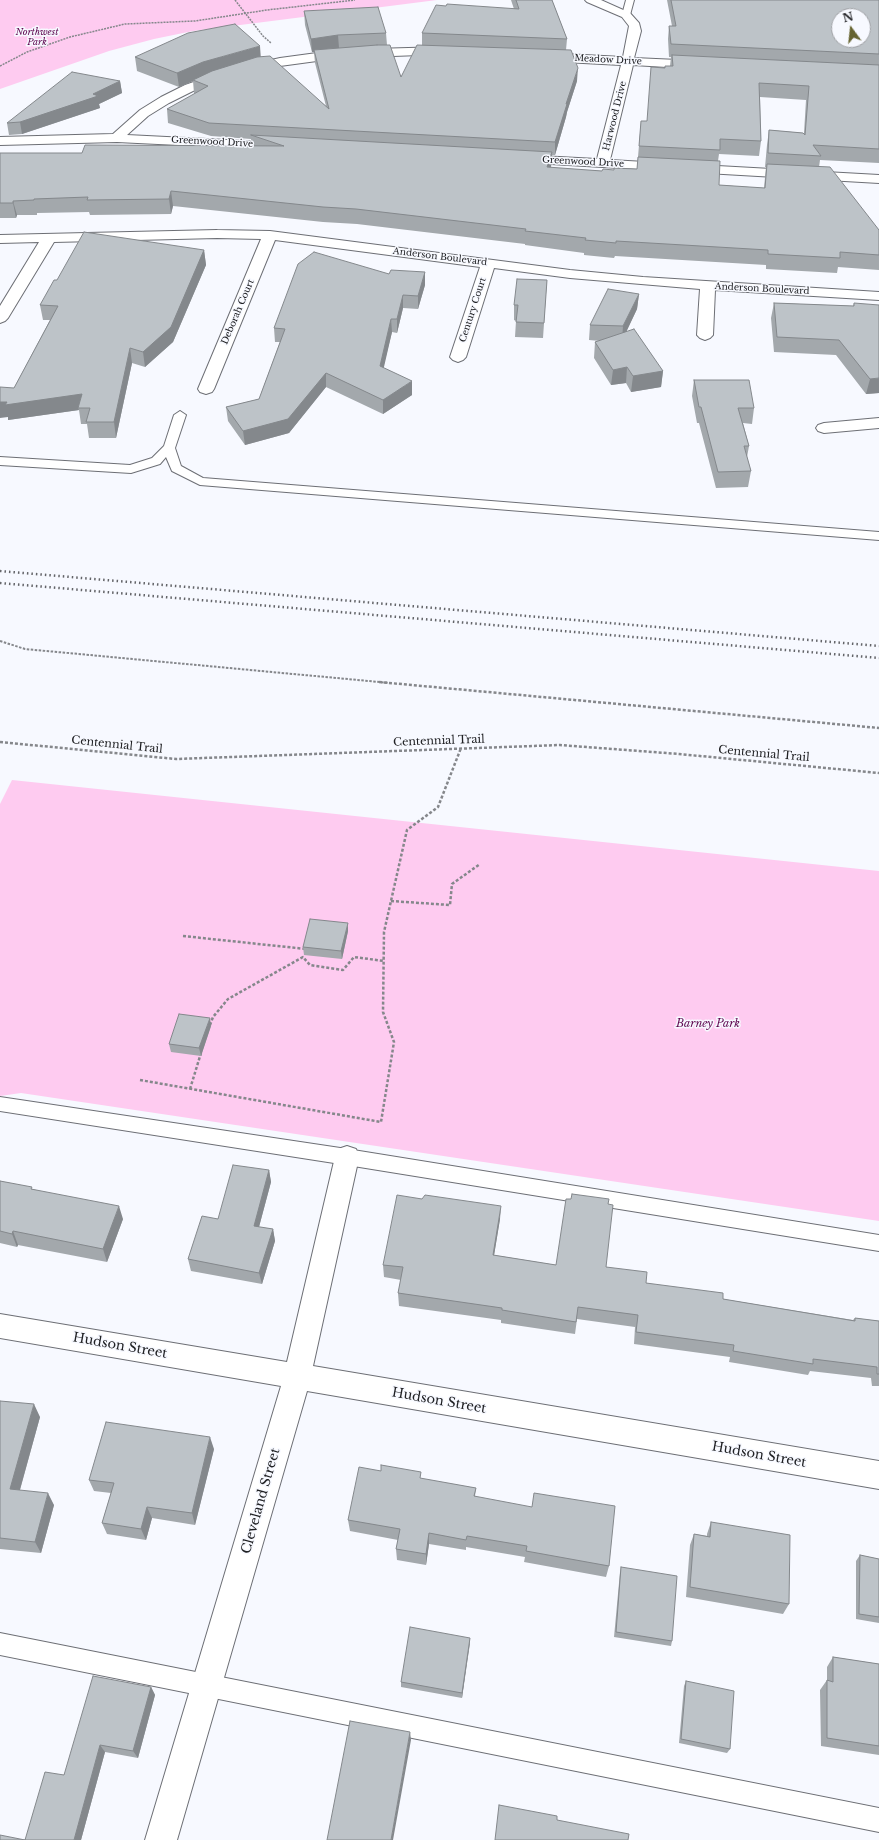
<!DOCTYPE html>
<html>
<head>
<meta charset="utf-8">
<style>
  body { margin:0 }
  #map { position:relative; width:879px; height:1840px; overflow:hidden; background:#f7f9ff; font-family:"Libre Baskerville",serif }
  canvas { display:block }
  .north { position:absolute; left:831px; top:8px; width:40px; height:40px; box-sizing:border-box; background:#f7f9ff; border:1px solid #a1a3a7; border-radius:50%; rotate:345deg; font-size:11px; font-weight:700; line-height:16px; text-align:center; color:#202124 }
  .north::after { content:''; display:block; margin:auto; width:14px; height:18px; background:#666430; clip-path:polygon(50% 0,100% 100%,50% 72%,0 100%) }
</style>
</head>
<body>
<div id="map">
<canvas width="879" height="1840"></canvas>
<div class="north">N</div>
</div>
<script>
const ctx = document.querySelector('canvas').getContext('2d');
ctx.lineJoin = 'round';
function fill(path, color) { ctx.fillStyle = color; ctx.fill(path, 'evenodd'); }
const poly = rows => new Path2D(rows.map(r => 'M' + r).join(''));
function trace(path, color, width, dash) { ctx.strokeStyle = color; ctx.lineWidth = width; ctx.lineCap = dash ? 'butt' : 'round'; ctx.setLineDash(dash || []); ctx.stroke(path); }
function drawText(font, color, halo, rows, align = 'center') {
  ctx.font = font + ' "Libre Baskerville",serif'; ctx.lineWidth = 3; ctx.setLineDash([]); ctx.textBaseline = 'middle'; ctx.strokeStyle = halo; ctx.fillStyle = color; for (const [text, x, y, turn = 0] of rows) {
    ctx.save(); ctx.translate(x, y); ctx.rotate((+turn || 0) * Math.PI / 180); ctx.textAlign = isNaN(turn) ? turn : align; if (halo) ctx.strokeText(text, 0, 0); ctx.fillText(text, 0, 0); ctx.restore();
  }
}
const green = poly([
  [0,0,437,0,193,31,154,39,109,51,0,89],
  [12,780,879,871,879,1221,21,1093,0,1096,0,804]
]);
const pathFar2 = poly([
  [235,0,263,36,271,43],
  [0,66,27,52,70,37,125,24,195,21,267,10,355,0]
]);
const pathFar1 = poly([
  [0,641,25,649,390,683]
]);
const path = poly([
  [379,682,879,728],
  [0,742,176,759,560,745,679,754,879,773],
  [391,901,450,905,452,884,480,864],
  [183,936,306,949],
  [210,1025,213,1017,228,999,303,957,310,965,343,970,354,957,384,961],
  [140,1080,381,1122,394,1042,383,1012,384,932,407,830,438,807,461,748],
  [190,1089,201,1053]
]);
const service = poly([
  [626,0,634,0,630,15,626,18,622,15,626,0],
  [180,411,186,415,175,448,181,466,203,478,879,532,879,540,200,485,172,471,166,457,160,464,131,473,0,465,0,457,130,465,152,458,164,446,174,415,180,411],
  [0,1097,347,1149,879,1235,879,1251,347,1165,0,1111,0,1097],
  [0,1633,879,1808,879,1832,0,1655,0,1633]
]);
const minor = poly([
  [585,0,601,0,630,13,639,23,641,31,634,58,700,61,704,62,706,65,704,68,700,69,633,65,610,160,879,175,879,183,516,162,514,159,516,156,521,155,597,159,621,65,545,61,539,57,545,53,623,57,629,26,622,17,587,2,585,0],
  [443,47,449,51,447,54,339,58,280,66,237,75,193,91,169,103,148,116,127,135,286,143,288,146,286,149,281,150,117,142,0,145,0,137,113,134,140,110,161,97,185,85,234,68,280,58,339,50,443,47],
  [217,230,270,231,570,270,643,277,879,292,879,300,715,290,713,335,710,338,705,340,700,338,697,335,700,289,570,278,494,268,466,357,463,360,458,362,453,360,450,357,480,267,275,240,214,389,212,392,206,394,200,392,198,389,261,239,217,238,54,242,8,318,5,321,0,323,0,306,39,242,0,243,0,235,217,230],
  [879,418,879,428,824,433,818,431,816,428,818,425,824,423,879,418],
  [347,1146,356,1149,359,1157,313,1366,879,1461,879,1489,307,1391,177,1840,145,1840,281,1386,0,1338,0,1314,287,1362,335,1157,338,1149,347,1146]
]);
const rail = poly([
  [0,571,879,646],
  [0,583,879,658]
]);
const wall = poly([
  [511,0,552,0,567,39,566,50,577,81,567,112,566,117,555,155,552,155,551,168,602,171,614,170,637,169,641,121,647,121,664,68,670,66,671,57,669,57,668,39,669,26,672,26,667,0,879,0,879,163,820,160,819,167,879,230,879,270,838,267,837,273,766,269,766,265,615,256,614,258,584,255,584,253,525,245,525,244,357,224,323,222,173,206,171,214,90,215,89,212,37,213,37,215,17,215,16,218,0,218,0,153,82,153,252,146,251,139,211,136,168,123,167,109,195,94,194,93,193,81,179,87,137,71,135,57,261,57,326,106,315,63,314,52,312,52,305,25,304,11,386,33,387,45,401,77,422,45,422,33,514,9],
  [760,97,806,100,804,133,769,130,767,145,765,167,766,167,764,188,719,185,718,161,719,154,759,156,761,141],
  [120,81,122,93,99,104,100,108,22,134,9,135,7,123],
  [204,250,206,265,173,342,145,367,132,363,116,438,89,438,87,424,81,424,79,410,8,420,8,417,14,388,50,320,43,320,40,305,57,280],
  [425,272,425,285,418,309,403,308,397,333,392,332,383,368,412,395,383,414,326,387,289,433,245,445,228,421,226,407,259,399,280,342,275,342,274,328,389,274],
  [547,280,543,338,515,337,516,321,514,320,514,305],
  [639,294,637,309,626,332,663,371,661,387,631,392,626,383,611,385,594,358,595,342,600,341,589,340,590,325],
  [774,303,853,306,854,303,879,393,866,394,836,355,774,352,771,318],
  [694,380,754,408,752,424,743,423,749,446,747,457,751,471,748,487,716,488,699,423,697,423,692,396],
  [348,931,342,959,304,955,303,947],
  [211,1026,201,1056,171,1052,169,1044],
  [269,1170,271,1182,259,1227,273,1229,275,1241,262,1284,191,1271,188,1259,218,1219],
  [0,1181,33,1189,123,1219,107,1262,18,1245,17,1247,0,1243],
  [608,1204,606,1267,646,1283,723,1299,853,1320,855,1318,879,1321,879,1386,872,1386,871,1378,810,1371,808,1375,729,1362,730,1357,634,1344,635,1327,577,1319,575,1334,501,1323,501,1320,399,1306,398,1293,401,1280,384,1277,383,1265,500,1219,494,1255,556,1265],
  [0,1401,40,1417,20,1490,54,1505,41,1553,0,1549],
  [214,1449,195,1525,152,1518,146,1540,107,1534,102,1523,111,1493,94,1491,89,1480],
  [381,1471,421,1479,476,1488,475,1496,609,1566,606,1577,524,1562,525,1557,466,1547,466,1550,429,1544,426,1565,397,1560,396,1549,398,1540,350,1531,348,1520],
  [711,1522,789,1604,783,1614,686,1597,690,1545,694,1534,707,1536,707,1534],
  [860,1555,879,1559,879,1623,856,1619,856,1561],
  [621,1567,672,1641,671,1646,614,1637,620,1572],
  [470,1638,462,1698,401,1687,401,1682],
  [833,1657,879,1664,879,1755,821,1746,820,1690,827,1680,827,1667],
  [686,1681,730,1749,727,1753,679,1743,684,1686],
  [151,1687,155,1695,138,1758,105,1752,81,1840,0,1840,25,1840,64,1775]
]);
const shadedWall = poly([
  [338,35,339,48,314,50,314,52,312,52,311,39],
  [260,46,261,60,193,80,193,81,179,87,177,73,203,62],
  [578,68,577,81,567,112,566,117,555,155,555,142,566,104],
  [120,81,122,93,99,104,100,108,22,134,20,122,93,94],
  [552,152,551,166,546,182,547,167],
  [171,191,173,206,171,214,169,199],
  [13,201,17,215,16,218,13,203],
  [204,250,206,265,173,342,145,367,143,352],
  [425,272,425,285,418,309,418,296],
  [639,294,637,309,622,341,623,326],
  [403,295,403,308,397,333,397,319],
  [391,319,392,332,381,380,380,366],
  [130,348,132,363,116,438,114,422],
  [627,367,626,383,611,385,613,370],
  [663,371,661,387,631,392,633,376],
  [326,373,326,387,289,433,245,445,243,431],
  [879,378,879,393,866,394,870,379],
  [412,381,412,395,383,414,383,400],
  [82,394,78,408,79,410,8,420,8,417,0,418,0,402],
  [348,923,348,931,342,959,341,951],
  [210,1018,211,1026,201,1056,199,1048],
  [269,1170,271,1182,256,1238,254,1226],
  [119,1206,123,1219,107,1262,103,1249],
  [501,1206,500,1219,492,1268,493,1255],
  [273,1229,275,1241,262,1284,259,1273],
  [13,1231,18,1245,17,1247,12,1234],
  [34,1404,40,1417,17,1500,10,1489],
  [210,1437,214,1449,195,1525,192,1513],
  [48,1493,54,1505,41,1553,35,1542],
  [147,1507,152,1518,146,1540,141,1529],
  [429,1533,429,1544,426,1565,426,1554],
  [470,1638,470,1643,462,1698,462,1693],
  [151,1687,155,1695,138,1758,133,1751],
  [410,1732,411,1740,393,1840,391,1840],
  [100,1745,105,1752,81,1840,74,1840]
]);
const building = poly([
  [516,0,552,0,567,39,422,33,436,5,446,6,447,4,519,9,516,0],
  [671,0,879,0,879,54,671,44,669,26,676,26,671,0],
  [839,16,863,16,863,40,839,40,839,16],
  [378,7,386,33,338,35,311,39,304,11,378,7],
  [235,24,260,46,203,62,177,73,135,57,188,33,235,24],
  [377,45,390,45,401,77,417,45,571,50,578,68,566,104,567,104,555,142,209,123,167,109,208,86,193,80,212,71,257,57,270,56,329,109,314,50,377,45],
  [672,55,879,65,879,149,813,145,821,156,768,153,769,130,803,133,805,135,809,86,759,83,761,141,720,139,720,150,639,146,641,121,647,121,651,67,665,68,665,66,673,66,672,55],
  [72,72,120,81,93,94,98,96,20,122,7,123,72,72],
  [251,135,552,152,547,167,602,171,603,169,614,170,614,168,637,169,638,157,720,161,719,185,765,188,767,164,830,167,879,230,879,255,840,252,840,258,768,254,768,250,616,241,616,243,585,240,586,238,525,231,526,229,356,209,323,207,171,191,169,199,87,200,88,197,34,199,34,200,13,201,13,203,0,203,0,153,82,153,85,145,284,146,251,135],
  [84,232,204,250,171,327,143,352,130,348,114,422,86,422,90,408,78,408,82,394,5,405,7,402,0,402,0,387,14,388,58,306,40,305,54,280,57,280,84,232],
  [314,252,389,274,391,270,425,272,418,296,403,295,397,319,391,319,380,366,412,381,383,400,326,373,288,419,243,431,226,407,259,399,285,329,274,328,298,264,314,252],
  [517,279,547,280,544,323,516,322,518,305,514,305,517,279],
  [608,289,639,294,623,326,590,325,608,289],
  [774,303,854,306,854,303,879,305,879,378,870,379,839,340,777,337,774,303],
  [634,329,663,371,633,376,627,367,613,370,595,342,634,329],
  [694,380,749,380,754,408,738,408,749,446,744,446,751,471,718,472,701,407,699,407,694,380],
  [310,919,348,923,341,951,303,947,310,919],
  [179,1014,210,1018,199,1048,169,1044,179,1014],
  [233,1165,269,1170,254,1226,273,1229,259,1273,188,1259,202,1216,218,1219,233,1165],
  [0,1181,32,1187,31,1189,119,1206,103,1249,13,1231,12,1234,0,1231,0,1181],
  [572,1194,609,1199,608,1204,613,1205,606,1267,647,1272,646,1283,723,1293,723,1299,855,1321,855,1318,879,1321,879,1374,877,1374,877,1367,813,1359,813,1364,733,1351,734,1345,636,1332,638,1315,578,1307,576,1322,502,1310,502,1308,398,1293,403,1267,383,1265,397,1195,422,1199,425,1195,501,1206,493,1255,556,1265,566,1199,571,1199,572,1194],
  [0,1401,34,1404,10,1489,48,1493,35,1542,0,1538,0,1401],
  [106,1422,210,1437,192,1513,147,1507,141,1529,102,1523,114,1483,89,1480,106,1422],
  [381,1465,421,1472,420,1478,476,1488,474,1496,532,1507,534,1493,615,1506,609,1566,526,1551,527,1546,467,1536,466,1540,429,1533,426,1554,396,1549,400,1529,348,1520,359,1467,381,1471,381,1465],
  [711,1522,790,1535,789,1604,690,1587,694,1534,710,1537,711,1522],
  [860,1555,879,1559,879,1617,859,1614,860,1555],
  [621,1567,677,1576,672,1641,616,1632,621,1567],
  [410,1627,470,1638,462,1693,401,1682,410,1627],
  [833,1657,879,1664,879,1746,827,1738,827,1680,833,1682,833,1657],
  [93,1676,151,1687,133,1751,100,1745,74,1840,0,1840,0,1835,25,1840,45,1772,64,1775,93,1676],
  [686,1681,734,1691,730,1749,681,1739,686,1681],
  [350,1721,410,1732,391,1840,327,1840,350,1721],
  [499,1805,557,1816,557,1820,629,1834,628,1840,495,1840,499,1805]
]);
const farParknames = [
  ["Northwest",37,32],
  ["Park",37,42]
];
const farStreetnames = [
  ["Meadow Drive",608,60,3],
  ["Harwood Drive",615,116,-76],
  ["Greenwood Drive",212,142,3],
  ["Greenwood Drive",583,162,3],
  ["Anderson Boulevard",440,257,7],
  ["Anderson Boulevard",762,289,3],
  ["Century Court",473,310,-72],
  ["Deborah Court",238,312,-67]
];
const streetNames = [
  ["Centennial Trail",439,741,-2],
  ["Centennial Trail",117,745,6],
  ["Centennial Trail",764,754,5]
];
const parkNames = [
  ["Barney Park",708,1024]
];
const nearStreetnames = [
  ["Hudson Street",120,1346,10],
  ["Hudson Street",439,1401,10],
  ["Hudson Street",759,1455,10],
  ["Cleveland Street",261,1501,-74]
];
fill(green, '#fecbf0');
trace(service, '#6d6f75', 2);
trace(minor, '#6d6f75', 2);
trace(pathFar2, '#85878b', 1.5, [2, 1]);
trace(pathFar1, '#85878b', 2, [2.5, 1.5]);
trace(path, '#85878b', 2.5, [3, 2]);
fill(service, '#fff');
fill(minor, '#fff');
trace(rail, '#636468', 2.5, [1.5, 3]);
fill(wall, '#a3a8ac');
fill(shadedWall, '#84888c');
fill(building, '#bdc3c8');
trace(building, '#84888c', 1);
drawText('italic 9px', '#5d054f', '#f7f9ff', farParknames);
drawText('9px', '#202124', '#f7f9ff', farStreetnames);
drawText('11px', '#202124', '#f7f9ff', streetNames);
drawText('italic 11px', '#5d054f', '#f7f9ff', parkNames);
drawText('13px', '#202124', '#f7f9ff', nearStreetnames);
</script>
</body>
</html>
